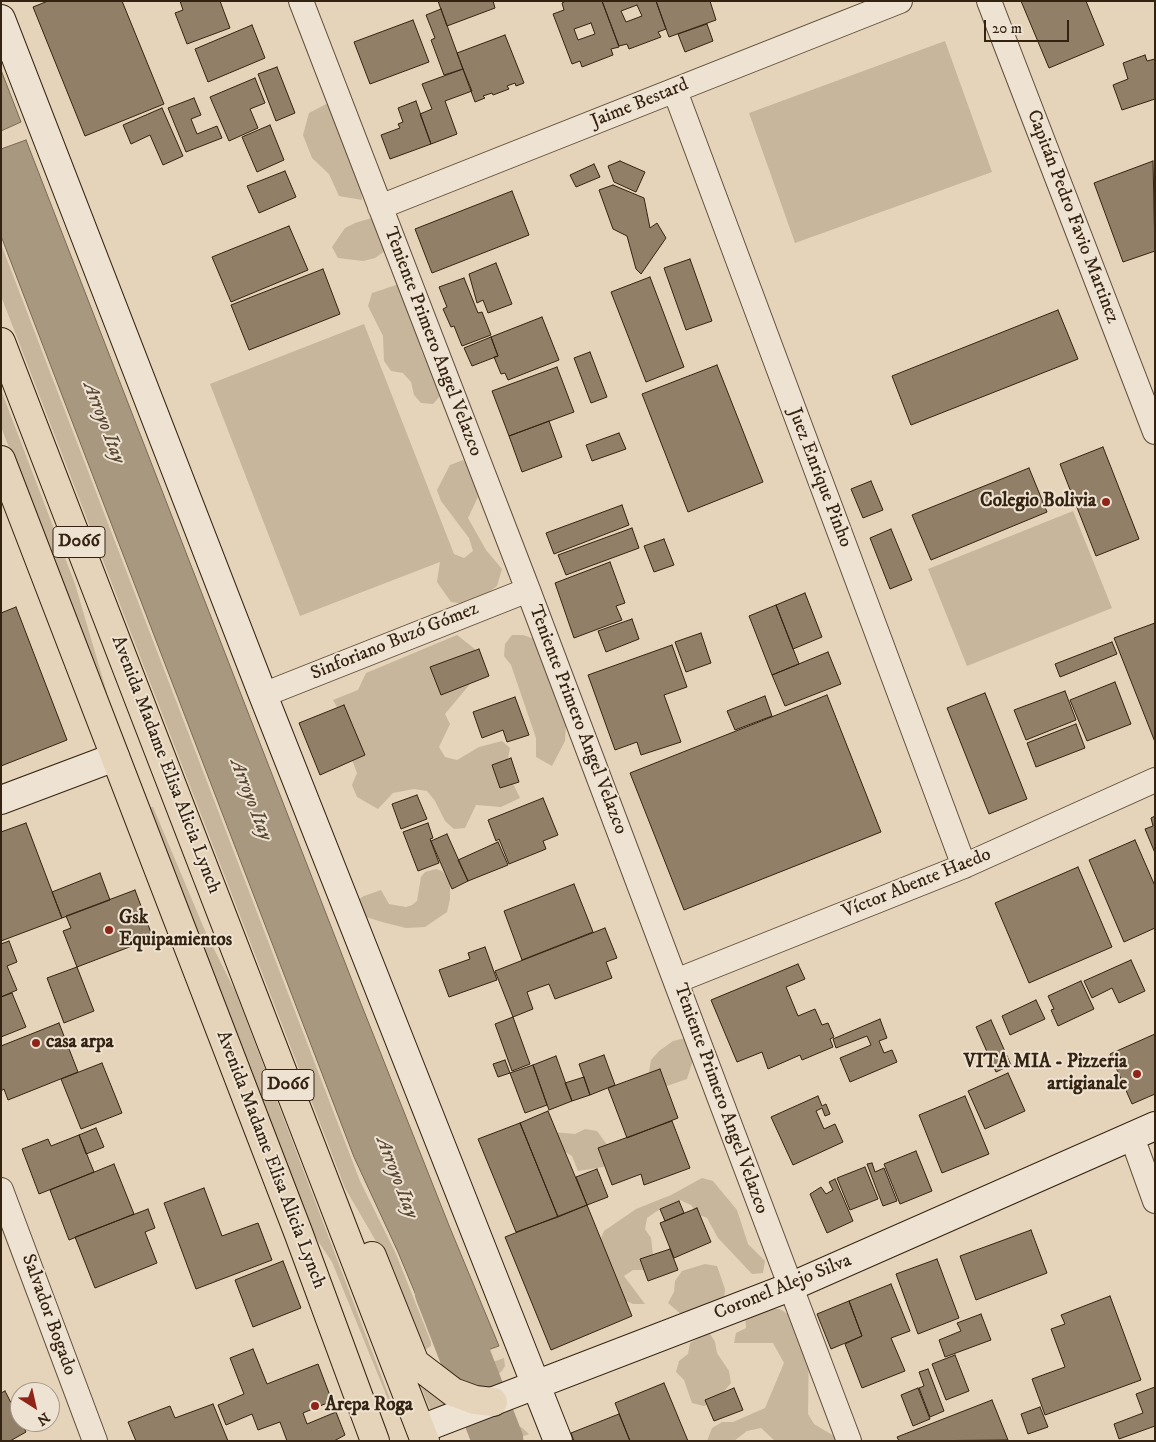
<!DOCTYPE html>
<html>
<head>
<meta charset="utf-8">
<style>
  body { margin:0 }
  #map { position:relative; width:1156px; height:1442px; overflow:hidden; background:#e5d4b9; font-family:"IM FELL DW Pica",serif }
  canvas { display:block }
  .frame { position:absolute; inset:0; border:2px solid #352311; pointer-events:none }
  .north { position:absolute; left:10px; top:1382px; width:50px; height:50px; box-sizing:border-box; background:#eee3d2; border:1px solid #a49685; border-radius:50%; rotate:145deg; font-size:14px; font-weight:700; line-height:20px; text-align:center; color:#352311 }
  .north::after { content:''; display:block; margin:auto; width:18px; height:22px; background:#8f2418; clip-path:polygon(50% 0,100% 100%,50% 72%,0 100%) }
  .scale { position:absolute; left:984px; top:20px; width:85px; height:22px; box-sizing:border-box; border:2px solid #352311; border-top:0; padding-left:6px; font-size:15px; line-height:18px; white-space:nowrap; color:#352311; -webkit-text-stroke:4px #eee3d2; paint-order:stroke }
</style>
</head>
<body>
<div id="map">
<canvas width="1156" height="1442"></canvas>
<div class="frame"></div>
<div class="north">N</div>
<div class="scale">20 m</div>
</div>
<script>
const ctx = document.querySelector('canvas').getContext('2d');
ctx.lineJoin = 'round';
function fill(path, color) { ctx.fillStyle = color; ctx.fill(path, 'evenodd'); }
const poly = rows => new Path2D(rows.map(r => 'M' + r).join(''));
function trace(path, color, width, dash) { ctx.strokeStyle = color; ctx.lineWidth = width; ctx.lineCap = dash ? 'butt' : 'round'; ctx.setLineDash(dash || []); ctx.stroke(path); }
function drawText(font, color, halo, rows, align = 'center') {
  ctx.font = font + ' "IM FELL DW Pica",serif'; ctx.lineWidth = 4; ctx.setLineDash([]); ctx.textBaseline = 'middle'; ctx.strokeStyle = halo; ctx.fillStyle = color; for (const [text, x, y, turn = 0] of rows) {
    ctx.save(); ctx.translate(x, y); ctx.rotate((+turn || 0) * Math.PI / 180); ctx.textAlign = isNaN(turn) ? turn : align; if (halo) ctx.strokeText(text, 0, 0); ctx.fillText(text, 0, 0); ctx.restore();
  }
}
const green = poly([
  [945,41,992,172,795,243,749,113],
  [330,102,359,175,362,200,339,196,329,174,312,158,303,135,309,113],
  [388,213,385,251,375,258,363,261,338,258,332,247,345,228,355,223],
  [1,244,360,1181,396,1254,431,1342,431,1346,425,1350,384,1255,345,1188,1,296],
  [399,284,427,327,421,350,426,361,441,383,441,395,433,404,421,403,414,395,411,382,403,373,391,371,384,361,383,336,368,306,372,293],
  [364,324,454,554,464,558,473,551,469,538,441,501,437,490,450,465,463,460,471,469,478,497,468,518,486,550,502,569,497,586,476,602,465,604,451,602,437,582,440,562,300,616,210,384],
  [1,390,75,584,107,693,106,695,1,427],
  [1073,511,1112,608,967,666,928,569],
  [457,635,476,650,475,678,445,714,450,724,439,747,445,757,457,760,479,747,502,741,510,748,506,769,520,798,501,807,476,805,465,828,454,829,445,821,435,801,427,791,414,789,393,793,378,809,357,797,352,785,357,773,352,760,342,716,333,700,358,690,366,673],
  [512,635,523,635,534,639,566,721,565,741,552,766,536,757,536,738,511,665,504,656,505,644],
  [150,807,153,807,206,933,236,993,395,1412,394,1414,332,1262,312,1232],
  [436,869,442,871,450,881,450,899,447,912,425,927,406,928,382,922,363,916,357,905,359,899,364,896,381,890,389,904,406,907,412,905,417,901,421,877,425,872],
  [685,1038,698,1044,687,1079,664,1087,653,1083,649,1072,651,1060,659,1051,673,1041],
  [585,1129,597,1131,611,1150,613,1160,603,1167,578,1171,572,1156,552,1144,552,1132,575,1134],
  [702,1178,713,1181,737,1210,748,1244,765,1261,763,1273,752,1274,718,1238,707,1218,697,1214,691,1205,680,1200,657,1211,647,1218,645,1229,651,1238,654,1263,644,1270,633,1270,624,1276,645,1304,633,1304,622,1299,599,1243,604,1231,636,1209,671,1195],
  [705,1264,717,1266,725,1289,724,1301,682,1315,668,1303,674,1292,675,1281,682,1271],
  [756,1308,780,1309,800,1322,809,1343,808,1414,814,1424,834,1436,837,1441,775,1441,761,1428,747,1431,734,1441,707,1441,712,1428,722,1422,733,1422,765,1408,784,1363,773,1343,734,1343,736,1333,746,1328,745,1315],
  [709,1332,715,1342,717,1353,729,1371,731,1383,716,1401,704,1406,692,1403,684,1380,676,1372,679,1361,688,1354,690,1343],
  [504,1358,505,1366,501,1372,483,1382,474,1383,454,1376],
  [418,1380,455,1402,434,1411,430,1409],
  [511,1426,521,1427,529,1434,511,1441,484,1441]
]);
const water = poly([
  [1,70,21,122,1,131,1,70],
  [26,140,358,996,450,1228,499,1346,445,1365,398,1252,354,1157,1,236,1,149,26,140]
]);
const river = poly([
  [440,1291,498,1441]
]);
const building = poly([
  [48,1,122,1,164,104,85,136,33,7,48,1],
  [180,1,220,1,230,28,187,44,175,13,183,10,180,1],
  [438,1,493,1,495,8,447,26,438,1],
  [566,1,602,1,619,47,611,49,613,55,582,67,580,61,572,64,553,14,564,10,562,3,566,1],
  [591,23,595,34,578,40,574,29,591,23],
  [602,1,656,1,666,29,658,32,661,37,629,49,627,44,619,46,602,1],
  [637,5,642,16,626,22,621,11,637,5],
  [656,1,710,1,716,20,669,37,656,1],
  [1021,1,1086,1,1104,45,1049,68,1021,1],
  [441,9,463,69,444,75,431,40,435,38,426,15,441,9],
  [413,20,429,62,370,84,354,42,413,20],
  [707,24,713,41,685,52,678,34,707,24],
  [252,25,265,58,208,82,195,49,252,25],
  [505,35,524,83,516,86,515,83,507,86,509,89,493,95,492,93,483,96,485,98,475,102,457,53,505,35],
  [1145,55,1147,61,1155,59,1155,99,1122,110,1113,85,1128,79,1123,63,1145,55],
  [277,67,295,113,276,121,258,74,277,67],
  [463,69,472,91,445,101,457,134,431,144,420,114,432,109,422,84,463,69],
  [255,78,265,103,250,109,258,128,229,141,210,97,255,78],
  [194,98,201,115,191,119,197,134,217,126,222,138,186,152,168,108,194,98],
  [416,101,431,144,390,159,381,135,400,128,398,124,403,122,398,108,416,101],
  [162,108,183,156,163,165,150,135,131,144,123,125,162,108],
  [270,125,284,160,257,172,242,137,270,125],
  [620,161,645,172,636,192,614,182,608,166,620,161],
  [1153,161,1155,251,1123,262,1094,183,1153,161],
  [594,164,600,177,576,187,570,175,594,164],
  [285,171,296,197,259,213,247,186,285,171],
  [613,185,644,198,650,228,657,223,666,238,641,274,636,269,627,236,613,229,599,190,613,185],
  [512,191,529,235,432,273,415,229,512,191],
  [289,226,308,270,231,302,212,257,289,226],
  [690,259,712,321,686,330,664,268,690,259],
  [496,263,512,304,488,313,483,300,477,303,469,274,496,263],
  [323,269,340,314,249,350,231,305,323,269],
  [650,277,684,367,646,382,611,292,650,277],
  [464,278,478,313,482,312,491,335,462,346,454,326,451,327,443,309,447,307,439,287,464,278],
  [1058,310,1078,359,911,425,892,376,1058,310],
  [542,317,559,360,508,380,505,373,501,374,494,357,498,356,491,337,542,317],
  [491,337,498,356,472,366,464,348,491,337],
  [590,352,607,397,591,403,574,358,590,352],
  [717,365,763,482,688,512,642,394,717,365],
  [557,367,574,412,509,436,492,391,557,367],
  [549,421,562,457,522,472,509,436,549,421],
  [619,433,626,449,592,461,586,445,619,433],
  [1103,447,1139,539,1096,556,1060,464,1103,447],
  [1029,468,1047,512,931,560,912,515,1029,468],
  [871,481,883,510,863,518,851,489,871,481],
  [622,505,629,525,554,554,546,533,622,505],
  [632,528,639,548,566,575,558,555,632,528],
  [891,529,912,580,890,589,870,538,891,529],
  [664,539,674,565,654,572,644,546,664,539],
  [610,562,625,603,616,606,622,620,574,638,555,583,610,562],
  [805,593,822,637,793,649,776,605,805,593],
  [776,605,799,664,772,675,749,616,776,605],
  [16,607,67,740,1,766,1,613,16,607],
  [632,619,639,639,606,652,598,631,632,619],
  [1155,623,1155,742,1114,638,1155,623],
  [701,633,711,663,686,672,675,642,701,633],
  [1112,642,1117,654,1060,677,1055,664,1112,642],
  [672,645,687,687,664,695,681,742,641,755,637,742,615,750,588,675,672,645],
  [479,649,489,676,441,695,430,667,479,649],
  [828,652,841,684,785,706,772,675,828,652],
  [1115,682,1131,724,1087,741,1070,700,1115,682],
  [1065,691,1076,720,1026,740,1014,710,1065,691],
  [985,693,1027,799,989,814,947,708,985,693],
  [827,695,881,832,684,910,630,773,827,695],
  [765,696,772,716,735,730,727,711,765,696],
  [515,697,529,735,507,742,503,730,482,738,473,712,515,697],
  [344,705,365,755,320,775,299,723,344,705],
  [1076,724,1085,748,1036,767,1027,743,1076,724],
  [511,758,519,782,500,788,492,765,511,758],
  [417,795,427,819,401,829,392,804,417,795],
  [543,798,558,835,543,841,546,849,509,864,499,839,496,841,488,820,543,798],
  [1155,816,1155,853,1145,829,1153,826,1151,818,1155,816],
  [26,823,62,918,1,941,1,832,26,823],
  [428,823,433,838,430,839,439,863,418,871,403,832,428,823],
  [447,834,468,881,452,889,431,841,447,834],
  [1135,840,1155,886,1155,928,1124,942,1089,860,1135,840],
  [498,842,508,865,468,881,458,860,498,842],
  [1078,867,1112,947,1029,983,995,903,1078,867],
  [100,873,110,900,62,918,52,892,100,873],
  [574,884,593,932,522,960,504,911,574,884],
  [135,890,153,938,77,967,63,931,71,928,66,916,135,890],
  [605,928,617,958,606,962,612,978,555,999,549,984,527,992,533,1009,513,1017,495,971,605,928],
  [9,941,17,962,7,966,17,990,1,997,1,944,9,941],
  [485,947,497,980,449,997,439,970,470,959,468,953,485,947],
  [1131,960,1145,991,1119,1003,1112,988,1092,998,1084,981,1131,960],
  [798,964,805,979,786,987,798,1016,815,1009,822,1025,828,1023,834,1037,830,1039,833,1047,802,1060,800,1055,768,1069,762,1052,737,1062,711,1000,798,964],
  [77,967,94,1011,64,1023,47,978,77,967],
  [1081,981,1094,1009,1058,1026,1051,1010,1054,1009,1048,996,1081,981],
  [12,993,26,1027,1,1037,1,997,12,993],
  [1036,1000,1045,1019,1010,1035,1002,1016,1036,1000],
  [513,1017,530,1064,512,1071,495,1024,513,1017],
  [880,1019,887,1038,879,1041,884,1053,892,1050,897,1062,850,1082,840,1058,871,1045,867,1036,836,1048,833,1039,880,1019],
  [991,1020,1011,1065,996,1072,976,1027,991,1020],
  [59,1023,78,1072,8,1100,4,1089,1,1091,1,1046,59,1023],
  [1155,1034,1155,1094,1132,1104,1110,1054,1155,1034],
  [604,1055,615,1085,590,1095,579,1064,604,1055],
  [556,1056,572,1101,549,1110,533,1065,556,1056],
  [505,1060,510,1073,498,1077,493,1064,505,1060],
  [102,1063,122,1113,81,1129,61,1079,102,1063],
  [533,1065,547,1105,525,1113,510,1073,533,1065],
  [660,1069,678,1118,627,1138,608,1088,660,1069],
  [1008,1073,1025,1111,985,1129,968,1091,1008,1073],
  [584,1077,590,1095,572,1101,565,1083,584,1077],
  [818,1096,822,1106,826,1104,830,1114,825,1116,822,1108,816,1111,824,1129,835,1124,843,1142,793,1165,771,1117,818,1096],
  [965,1096,989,1154,942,1173,919,1115,965,1096],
  [548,1111,587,1205,558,1217,520,1123,548,1111],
  [672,1121,690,1168,644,1185,641,1174,612,1185,598,1148,672,1121],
  [520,1123,558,1217,516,1232,478,1139,520,1123],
  [96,1128,104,1147,86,1154,79,1135,96,1128],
  [79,1135,94,1172,39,1194,22,1149,48,1139,51,1146,79,1135],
  [916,1151,932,1191,900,1204,884,1164,916,1151],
  [872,1163,875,1172,884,1168,897,1201,883,1206,867,1164,872,1163],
  [114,1164,134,1214,69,1240,50,1190,114,1164],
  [865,1167,878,1199,850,1210,837,1178,865,1167],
  [597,1169,608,1197,587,1205,576,1177,597,1169],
  [835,1179,853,1221,827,1233,810,1194,821,1187,826,1194,833,1190,829,1182,835,1179],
  [204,1188,222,1236,258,1223,272,1260,196,1289,164,1203,204,1188],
  [679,1201,684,1213,665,1221,660,1209,679,1201],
  [587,1205,632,1316,551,1350,505,1237,587,1205],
  [697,1208,711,1242,674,1258,660,1223,697,1208],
  [148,1209,155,1228,145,1232,157,1263,95,1288,75,1237,148,1209],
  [1031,1230,1047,1273,976,1300,960,1256,1031,1230],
  [670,1249,678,1270,648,1281,640,1259,670,1249],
  [937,1259,959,1318,918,1334,896,1274,937,1259],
  [283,1261,301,1308,253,1327,235,1280,283,1261],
  [891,1284,910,1331,891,1338,905,1371,862,1388,845,1344,862,1336,849,1301,891,1284],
  [1110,1296,1141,1380,1045,1415,1032,1379,1065,1367,1051,1329,1065,1324,1061,1315,1110,1296],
  [849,1301,862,1336,831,1349,817,1314,849,1301],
  [981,1314,991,1340,945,1357,939,1340,961,1331,957,1323,981,1314],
  [253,1349,267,1384,318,1364,332,1401,303,1413,307,1424,336,1412,345,1435,334,1441,287,1441,280,1422,258,1430,252,1414,226,1425,218,1405,244,1394,230,1358,253,1349],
  [955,1355,969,1391,946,1400,932,1364,955,1355],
  [928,1369,944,1411,930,1417,919,1388,924,1386,919,1372,928,1369],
  [664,1383,688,1441,630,1441,615,1403,664,1383],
  [1155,1387,1155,1426,1119,1439,1114,1424,1143,1413,1136,1394,1155,1387],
  [734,1388,743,1410,714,1421,705,1400,734,1388],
  [918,1388,930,1419,913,1426,901,1395,918,1388],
  [5,1391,26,1432,10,1441,1,1441,1,1393,5,1391],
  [992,1400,1008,1440,899,1441,897,1437,992,1400],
  [213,1404,228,1441,136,1441,128,1422,170,1406,175,1418,213,1404],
  [1040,1407,1048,1427,1028,1434,1021,1414,1040,1407],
  [619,1414,630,1441,574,1441,571,1433,619,1414]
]);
const street = poly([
  [301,1,528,590,849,1441],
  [989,1,1155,432],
  [675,91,964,866],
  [380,207,900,1],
  [263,695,528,590],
  [676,981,964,866,1155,780],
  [1132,1137,1155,1201],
  [1,1190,95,1441]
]);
const secondary = poly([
  [1,19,263,695,558,1441],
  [1,800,115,757],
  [421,1429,790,1287,1155,1126]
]);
const highway = poly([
  [1,342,425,1441],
  [1,460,298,1232,375,1441],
  [372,1256,415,1363,453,1392,475,1400,493,1402]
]);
const markers = [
  [1106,502,5,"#8f2418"],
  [109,930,5,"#8f2418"],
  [36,1043,5,"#8f2418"],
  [1137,1074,5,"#8f2418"],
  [315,1406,5,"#8f2418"]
];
const shields = [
  [79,542,52],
  [288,1085,52]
];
const shieldNames = [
  ["D066",79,542],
  ["D066",288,1085]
];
const streetNames = [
  ["Jaime Bestard",640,104,-22],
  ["Capitán Pedro Favio Martinez",1072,217,69],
  ["Teniente Primero Angel Velazco",432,342,69],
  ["Juez Enrique Pinho",819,478,69],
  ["Sinforiano Buzó Gómez",395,642,-22],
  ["Teniente Primero Angel Velazco",577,720,69],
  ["Avenida Madame Elisa Alicia Lynch",165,765,69],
  ["Víctor Abente Haedo",917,884,-22],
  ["Teniente Primero Angel Velazco",720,1099,70],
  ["Avenida Madame Elisa Alicia Lynch",270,1160,69],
  ["Coronel Alejo Silva",783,1288,-22],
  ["Salvador Bogado",48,1315,70]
];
const poiNames = [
  ["Colegio Bolivia",1096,502,"right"],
  ["Gsk",119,919],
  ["Equipamientos",119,941],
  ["casa arpa",46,1043],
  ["VITA MIA - Pizzeria",1127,1063,"right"],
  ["artigianale",1127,1085,"right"],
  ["Arepa Roga",325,1406]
];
const waterNames = [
  ["Arroyo Itay",103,423,69],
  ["Arroyo Itay",250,800,69],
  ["Arroyo Itay",396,1178,69]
];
fill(green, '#c7b69c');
fill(water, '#a99880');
trace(water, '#7b6954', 1);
trace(river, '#a99880', 51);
fill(building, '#917f68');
trace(building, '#352311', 1);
trace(street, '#614f3b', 26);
trace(secondary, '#352311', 30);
trace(highway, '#352311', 30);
trace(street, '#eee3d2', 24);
trace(secondary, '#eee3d2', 28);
trace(highway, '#e5d4b9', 28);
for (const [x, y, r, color] of markers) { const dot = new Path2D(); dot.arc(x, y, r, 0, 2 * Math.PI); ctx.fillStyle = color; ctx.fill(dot); trace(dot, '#eee3d2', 2); }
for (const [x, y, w] of shields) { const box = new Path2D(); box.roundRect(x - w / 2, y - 15.5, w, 31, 4); ctx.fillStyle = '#eee3d2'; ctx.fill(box); trace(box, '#352311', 1); }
drawText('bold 18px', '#352311', null, shieldNames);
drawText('19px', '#352311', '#eee3d2', streetNames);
drawText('bold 19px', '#352311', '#eee3d2', poiNames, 'left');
drawText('italic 20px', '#584632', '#eee3d2', waterNames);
</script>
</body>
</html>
